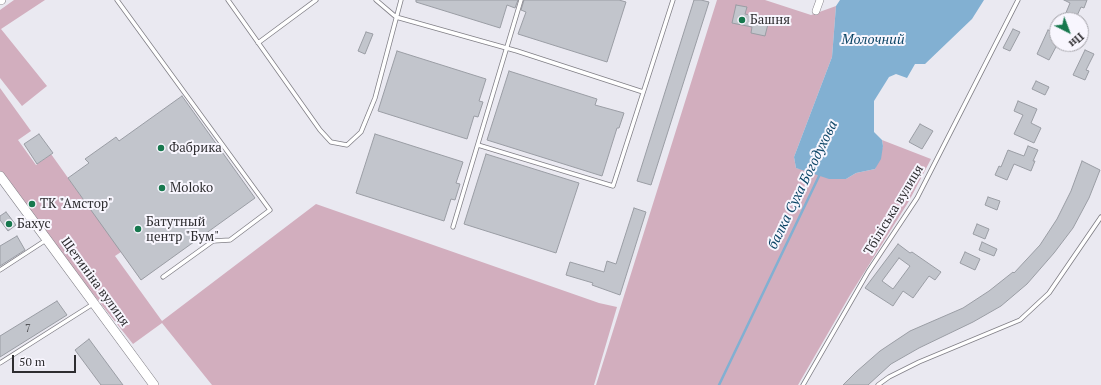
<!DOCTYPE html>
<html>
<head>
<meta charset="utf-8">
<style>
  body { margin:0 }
  #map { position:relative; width:1101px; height:385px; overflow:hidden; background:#eae9f1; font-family:"PT Serif",serif }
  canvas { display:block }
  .north { position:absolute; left:1049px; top:12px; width:40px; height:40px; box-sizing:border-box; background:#f8f6fe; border:1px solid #a7a6ac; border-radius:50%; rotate:138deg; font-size:11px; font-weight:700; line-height:16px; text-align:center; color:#2e2d30 }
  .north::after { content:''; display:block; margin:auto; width:14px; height:18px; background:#17784e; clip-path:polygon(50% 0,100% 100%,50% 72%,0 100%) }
  .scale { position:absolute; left:12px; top:355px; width:64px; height:18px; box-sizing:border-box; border:2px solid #2e2d30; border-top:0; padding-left:5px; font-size:12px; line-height:14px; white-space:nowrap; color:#2e2d30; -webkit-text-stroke:3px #f8f6fe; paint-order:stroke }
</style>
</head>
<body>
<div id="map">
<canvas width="1101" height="385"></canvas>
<div class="north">Пн</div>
<div class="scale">50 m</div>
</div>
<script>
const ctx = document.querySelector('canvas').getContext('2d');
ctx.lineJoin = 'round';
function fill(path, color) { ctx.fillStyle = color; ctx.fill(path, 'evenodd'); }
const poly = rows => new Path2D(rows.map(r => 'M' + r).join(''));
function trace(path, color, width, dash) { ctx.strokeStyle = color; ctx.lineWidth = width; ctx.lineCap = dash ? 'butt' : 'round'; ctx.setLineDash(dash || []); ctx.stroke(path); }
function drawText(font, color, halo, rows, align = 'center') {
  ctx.font = font + ' "PT Serif",serif'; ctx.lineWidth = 4; ctx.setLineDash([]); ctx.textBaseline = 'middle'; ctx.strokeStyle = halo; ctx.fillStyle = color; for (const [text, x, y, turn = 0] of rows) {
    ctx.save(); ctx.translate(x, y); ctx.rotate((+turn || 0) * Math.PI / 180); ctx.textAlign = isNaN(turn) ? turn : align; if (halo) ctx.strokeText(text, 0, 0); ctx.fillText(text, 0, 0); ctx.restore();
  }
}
const green = poly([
  [14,0,45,0,1,29,47,86,22,106,0,78,0,10],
  [717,0,765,0,811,15,836,6,832,57,794,157,796,168,846,179,856,173,875,169,883,146,882,140,931,159,909,201,850,295,798,385,596,385],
  [0,88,31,131,18,140,36,165,51,154,91,210,138,177,185,248,141,280,121,252,115,256,162,321,316,204,599,303,617,307,594,385,212,385,162,323,133,344,17,199,0,175]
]);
const water = poly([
  [840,0,984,0,972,19,925,64,915,64,907,78,896,74,889,77,874,101,874,132,882,140,883,146,881,159,875,169,856,173,846,179,829,179,796,168,794,157,832,57,836,6]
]);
const stream = poly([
  [719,385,820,174]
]);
const building = poly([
  [416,0,518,0,515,8,507,5,500,28,416,2,416,0],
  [524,0,619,0,626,2,607,62,518,34,526,12,521,10,524,0],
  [694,0,701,0,709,2,651,185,637,181,694,0],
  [1064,0,1087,0,1084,8,1081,7,1075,20,1063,20,1070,3,1064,0],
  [736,5,747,7,745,14,769,20,765,36,751,33,752,27,732,23,736,5],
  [1013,29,1020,32,1010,51,1003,48,1013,29],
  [1048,30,1057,34,1057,45,1049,60,1037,54,1048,30],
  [366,32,373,34,365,54,358,51,366,32],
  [1085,50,1094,54,1086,70,1089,71,1085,80,1073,75,1085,50],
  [397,51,486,79,479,101,483,102,478,117,474,116,467,139,378,111,397,51],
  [509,71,597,99,595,105,624,113,619,128,617,128,602,176,487,140,509,71],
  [1036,81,1049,87,1045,95,1032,89,1036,81],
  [182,96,255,198,141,280,68,178,89,163,85,159,116,137,119,141,182,96],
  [1018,101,1037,109,1031,123,1041,128,1034,143,1014,134,1023,115,1014,111,1018,101],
  [920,124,933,131,922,149,909,142,920,124],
  [39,134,53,153,37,164,24,144,39,134],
  [375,134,463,162,456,183,460,184,455,200,451,199,444,221,356,193,375,134],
  [1028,146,1038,150,1033,161,1035,161,1031,171,1014,164,1007,180,995,175,999,166,1001,167,1008,150,1024,156,1028,146],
  [486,154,579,183,556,253,464,224,486,154],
  [1082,161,1100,170,1089,198,1073,228,1054,253,1027,284,1001,306,973,322,919,348,891,364,868,385,843,385,856,372,880,351,910,331,963,308,989,291,1013,272,1014,273,1040,245,1057,219,1071,191,1082,161],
  [988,197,1000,201,997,210,985,205,988,197],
  [634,208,646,212,620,295,592,285,593,283,566,275,570,262,604,272,607,261,616,264,634,208],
  [6,212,16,225,8,231,0,220,0,216,6,212],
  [977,224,989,229,985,239,973,234,977,224],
  [17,236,25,250,0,266,0,246,17,236],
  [982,242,997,249,994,256,979,250,982,242],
  [898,244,910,253,912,252,941,272,935,280,929,276,913,298,903,291,893,306,865,288,898,244],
  [899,258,910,266,893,289,882,281,899,258],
  [965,252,980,259,975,270,960,263,965,252],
  [57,301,67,315,0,357,0,336,57,301],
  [89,339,123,385,101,385,75,350,89,339]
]);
const service = poly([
  [117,0,270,210,230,240,213,241,163,277],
  [228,0,320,130,331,142,347,145,361,132,375,98,401,0],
  [376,0,396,17,517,51,643,92],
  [258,43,316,0],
  [478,145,613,186,673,0],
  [453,227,521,0],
  [0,270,46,240],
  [0,363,93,304],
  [803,385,868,272,917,198,1018,0],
  [878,385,889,377,919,362,1020,320,1049,293,1101,217]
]);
const minor = poly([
  [816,11,820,0]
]);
const tertiary = poly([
  [0,0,1,0],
  [0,176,154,385]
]);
const markers = [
  [742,20,4,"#17784e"],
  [161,148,4,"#17784e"],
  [162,188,4,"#17784e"],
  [32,204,4,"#17784e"],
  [9,224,4,"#17784e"],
  [138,229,4,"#17784e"]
];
const numberNames = [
  ["7",28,329]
];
const poiNames = [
  ["Башня",750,20],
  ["Фабрика",169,148],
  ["Moloko",170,188],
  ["ТК \"Амстор\"",40,204],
  ["Батутный",146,222],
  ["центр \"Бум\"",146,237],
  ["Бахус",17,224]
];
const streetNames = [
  ["Тбіліська вулиця",894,210,-59],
  ["Щетиніна вулиця",95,282,54]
];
const waterNames = [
  ["Молочний",873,40],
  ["балка Суха Богодухова",803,185,-64]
];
fill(green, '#d2aebe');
fill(water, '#82b0d2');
trace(stream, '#82b0d2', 2.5);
fill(building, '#c2c5cc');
trace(building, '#9a9da4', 1);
trace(service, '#807f86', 5);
trace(minor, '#807f86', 8);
trace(tertiary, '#807f86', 10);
trace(service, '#fff', 3.5);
trace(minor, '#fff', 7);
trace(tertiary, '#fff', 9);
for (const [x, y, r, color] of markers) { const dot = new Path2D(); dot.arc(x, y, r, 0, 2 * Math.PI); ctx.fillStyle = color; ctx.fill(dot); trace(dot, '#f8f6fe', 1.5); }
drawText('11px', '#535357', null, numberNames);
drawText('13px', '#2e2d30', '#f8f6fe', poiNames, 'left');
drawText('13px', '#2e2d30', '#f8f6fe', streetNames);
drawText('italic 14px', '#0c4566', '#f8f6fe', waterNames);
</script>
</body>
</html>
